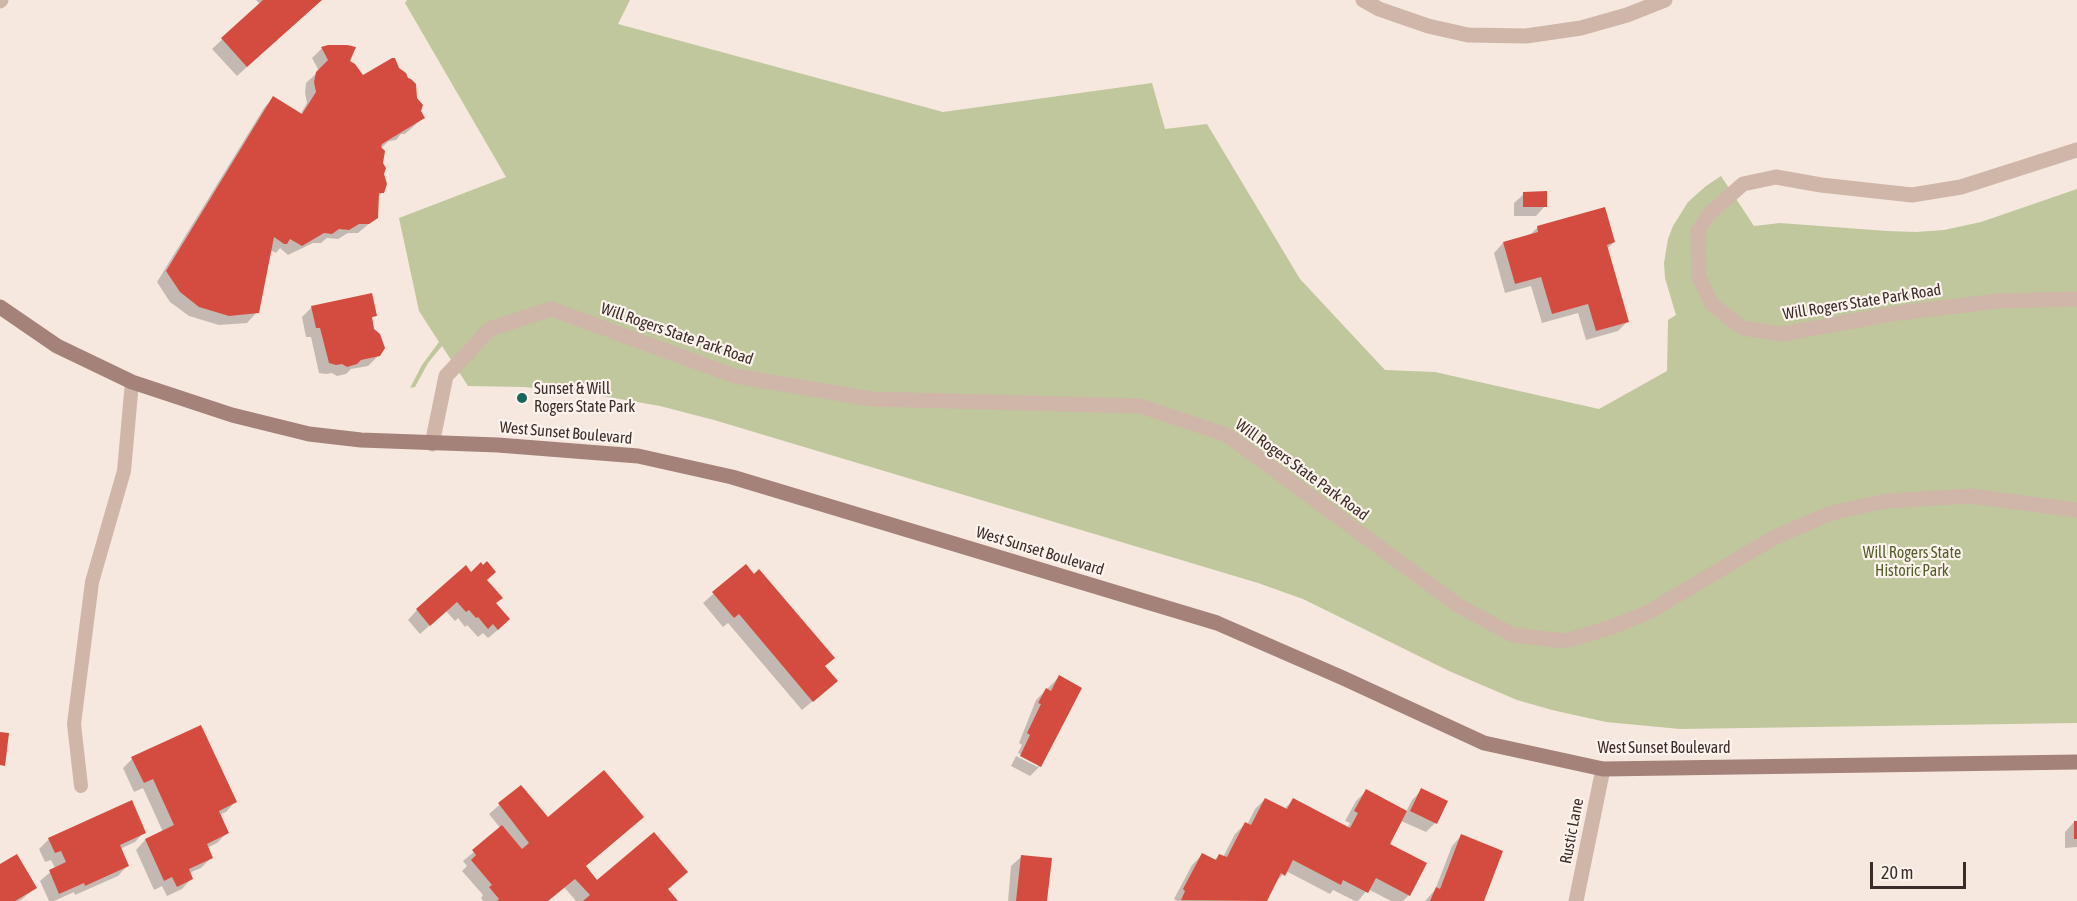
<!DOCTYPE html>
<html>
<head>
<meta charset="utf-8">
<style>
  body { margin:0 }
  #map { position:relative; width:2077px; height:901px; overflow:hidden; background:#f6e8df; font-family:"Asap Condensed",sans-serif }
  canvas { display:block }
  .scale { position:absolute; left:1870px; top:862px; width:96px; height:27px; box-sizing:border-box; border:3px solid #3c2c29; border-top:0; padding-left:8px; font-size:18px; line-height:21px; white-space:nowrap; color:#3c2c29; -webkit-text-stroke:4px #fcf3ed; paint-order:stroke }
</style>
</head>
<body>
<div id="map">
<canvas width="2077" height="901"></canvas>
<div class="scale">20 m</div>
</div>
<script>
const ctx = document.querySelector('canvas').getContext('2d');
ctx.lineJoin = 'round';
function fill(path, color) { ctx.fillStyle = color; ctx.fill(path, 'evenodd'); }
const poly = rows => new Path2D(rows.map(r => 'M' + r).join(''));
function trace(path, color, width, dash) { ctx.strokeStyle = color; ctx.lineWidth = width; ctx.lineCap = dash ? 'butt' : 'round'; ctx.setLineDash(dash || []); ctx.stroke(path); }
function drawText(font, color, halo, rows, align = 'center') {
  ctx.font = font + ' "Asap Condensed",sans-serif'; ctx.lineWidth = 4.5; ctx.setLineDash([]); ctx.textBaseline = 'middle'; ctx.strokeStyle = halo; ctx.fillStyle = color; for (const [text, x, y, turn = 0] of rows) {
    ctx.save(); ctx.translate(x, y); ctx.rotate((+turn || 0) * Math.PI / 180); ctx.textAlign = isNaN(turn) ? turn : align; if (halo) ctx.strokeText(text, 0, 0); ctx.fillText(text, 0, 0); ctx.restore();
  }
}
const green = poly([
  [407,0,630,0,618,24,943,112,1152,83,1165,129,1207,124,1300,279,1385,370,1435,372,1599,409,1667,371,1668,320,1676,315,1665,278,1664,263,1668,239,1673,226,1688,202,1706,186,1721,176,1754,226,1780,223,1887,231,1916,232,1944,230,1981,222,2077,189,2077,723,1680,729,1606,722,1552,710,1517,700,1449,671,1303,599,1258,583,714,420,660,406,579,392,524,387,468,386,442,346,428,363,415,387,410,388,422,365,439,342,419,311,399,218,506,177,405,3]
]);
const shadow = poly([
  [256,0,321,0,237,76,212,49,260,4],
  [339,46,348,62,363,77,419,111,423,118,405,134,401,134,396,140,389,141,381,148,383,192,377,198,377,217,358,233,348,233,338,239,327,238,321,243,313,243,288,255,280,248,276,253,270,250,257,312,247,323,219,325,189,316,170,302,157,282,264,108,273,98,300,115,307,103,305,93,306,83,319,71,312,58,321,49],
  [1524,194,1545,206,1536,216,1514,216,1514,203],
  [1537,228,1614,242,1607,249,1628,321,1618,331,1586,340,1578,313,1542,323,1531,286,1505,293,1494,253,1503,243,1529,236],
  [312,307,375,315,371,319,379,355,368,366,351,369,346,374,337,376,332,373,326,374,319,373,311,337,306,337,302,317],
  [745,566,824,666,826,690,802,710,728,623,723,627,703,603],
  [471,574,485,580,495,604,499,629,488,638,483,633,478,637,467,625,465,627,458,618,455,621,446,611,420,634,408,620,417,610],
  [1059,677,1040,766,1030,776,1011,766,1016,756,1038,767,1038,764,1018,753,1022,745,1019,743,1036,700],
  [132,759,235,802,226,812,219,815,227,833,217,843,207,848,211,858,201,868,189,873,191,879,182,889,167,896,162,886,154,890,136,850,145,840,163,832,143,788,134,792,123,768],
  [520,787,597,882,667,890,676,901,576,901,564,887,548,901,483,901,481,898,483,895,462,871,467,866,463,861,501,829,489,814],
  [1422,790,1435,823,1426,832,1401,821,1388,845,1409,895,1403,901,1391,901,1368,889,1358,901,1355,901,1333,890,1330,894,1286,871,1274,884,1265,901,1177,901,1174,899,1192,865,1202,855,1214,861,1219,855,1223,857,1235,834,1245,824,1247,825,1255,809,1265,799,1284,809,1293,800,1347,828,1350,823,1345,821,1356,801,1366,791,1406,812,1412,800],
  [2074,822,2077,822,2077,847,2065,848,2065,832],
  [144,832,135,842,120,849,127,866,118,876,75,895,74,892,54,901,49,901,40,881,55,868,51,860,45,862,39,849,49,839],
  [1461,836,1482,901,1425,901,1435,890,1452,846],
  [1021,857,1046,901,1008,901,1011,866],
  [0,866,35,888,20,901,0,901]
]);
const building = poly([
  [263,0,322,0,247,67,221,38],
  [328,45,347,45,356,47,350,61,355,64,363,75,392,58,395,58,399,68,406,73,408,78,411,79,416,84,417,98,423,105,421,111,425,118,423,119,382,144,381,147,385,151,383,163,386,168,384,174,387,184,384,193,379,193,378,218,369,224,359,224,349,230,339,229,332,234,324,233,302,246,290,239,287,244,284,244,274,237,259,313,229,316,199,307,180,292,166,271,273,96,302,114,316,92,314,82,316,72,328,60,321,47],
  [1547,191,1547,207,1523,207,1523,192],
  [1605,207,1615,242,1607,245,1629,322,1596,331,1588,304,1552,314,1541,277,1515,284,1503,242,1538,232,1537,226],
  [372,293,377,316,372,317,374,329,380,334,385,348,380,356,361,360,357,364,347,367,342,364,336,365,329,363,320,328,316,328,311,306],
  [487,561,496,572,487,580,503,598,496,603,510,619,498,630,493,624,488,629,478,617,476,618,469,610,466,612,457,602,430,626,416,609,466,565,471,572,481,562,483,565],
  [746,564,754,574,759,569,835,658,825,666,838,681,813,702,739,614,734,618,712,592],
  [1059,675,1082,688,1041,767,1020,756,1030,735,1027,733,1041,704,1038,703,1046,688,1051,691],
  [201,725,237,802,219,811,229,833,207,844,213,858,189,869,193,879,177,887,172,877,164,881,145,839,174,825,153,779,144,783,131,757],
  [0,732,9,733,5,766,0,765],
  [604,770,644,817,586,866,597,880,654,832,688,872,668,889,678,901,583,901,590,895,575,879,548,901,497,901,499,899,489,887,492,885,471,860,476,855,472,850,502,825,522,849,529,843,498,803,521,785,548,817],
  [1421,788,1448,801,1437,824,1410,811],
  [1366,789,1407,811,1390,844,1427,863,1410,896,1376,878,1368,893,1343,880,1341,885,1293,860,1285,876,1281,873,1267,901,1181,900,1185,891,1183,889,1202,853,1216,860,1219,854,1227,857,1245,822,1251,825,1265,798,1287,809,1293,798,1350,828,1358,813,1354,811],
  [132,800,146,833,120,845,129,866,85,886,84,883,59,894,49,870,66,862,61,851,55,853,48,838],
  [2074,821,2077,821,2077,839,2074,839],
  [1461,834,1503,851,1484,901,1430,901,1436,887,1440,889],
  [17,854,37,888,15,901,0,901,0,864],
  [1021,855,1052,858,1047,901,1016,901]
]);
const lane = poly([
  [81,786,74,724,92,582,124,471,132,382]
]);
const street = poly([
  [1363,0,1379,9,1428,26,1468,35,1526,36,1581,28,1627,15,1665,0],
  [0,1,1,0],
  [2077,150,1961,187,1912,195,1821,185,1776,177,1743,184,1709,214,1698,231,1699,277,1712,304,1742,328,1782,334,1891,314,1998,301,2077,299],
  [432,444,446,376,490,329,551,309,735,376,872,399,1140,406,1227,435,1459,606,1513,635,1565,641,1612,627,1649,612,1773,538,1831,513,1886,501,1971,496,2077,510],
  [1576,901,1603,769]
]);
const secondary = poly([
  [0,307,57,346,132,382,232,415,309,434,361,440,498,445,638,456,732,477,1217,623,1343,678,1484,743,1603,769,2077,762]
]);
const markers = [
  [522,398,6,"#19645d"]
];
const streetNames = [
  ["Will Rogers State Park Road",1862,302,-9],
  ["Will Rogers State Park Road",677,334,19],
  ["West Sunset Boulevard",566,433,5],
  ["Will Rogers State Park Road",1302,470,36],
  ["West Sunset Boulevard",1040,551,17],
  ["West Sunset Boulevard",1664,748],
  ["Rustic Lane",1572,831,-79]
];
const poiNames = [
  ["Sunset & Will",534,389],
  ["Rogers State Park",534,407]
];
const parkNames = [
  ["Will Rogers State",1912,553],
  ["Historic Park",1912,571]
];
fill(green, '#c0c79c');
fill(shadow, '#0003');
fill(building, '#d44c3f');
trace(lane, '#d0b5a9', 14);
trace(street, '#d0b5a9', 15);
trace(secondary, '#a48279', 15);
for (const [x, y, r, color] of markers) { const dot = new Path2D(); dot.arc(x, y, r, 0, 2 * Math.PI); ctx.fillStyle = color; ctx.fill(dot); trace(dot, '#fcf3ed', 2); }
drawText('16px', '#3c2c29', '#fcf3ed', streetNames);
drawText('16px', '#3c2c29', '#fcf3ed', poiNames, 'left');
drawText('16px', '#535e2a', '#fcf3ed', parkNames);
</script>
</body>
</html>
